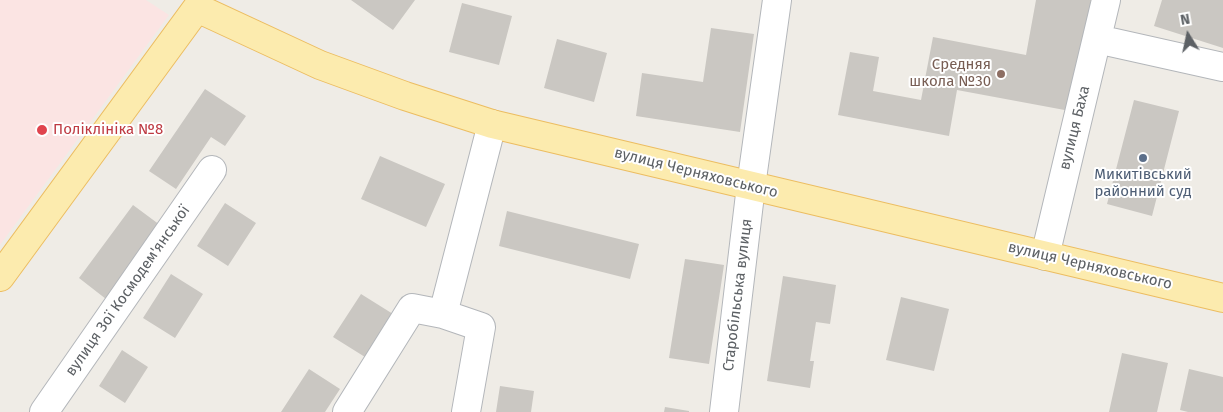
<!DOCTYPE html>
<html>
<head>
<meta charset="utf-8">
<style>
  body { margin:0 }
  #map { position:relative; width:1223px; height:412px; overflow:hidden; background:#efece6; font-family:"Fira Sans",sans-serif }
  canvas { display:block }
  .north { position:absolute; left:1163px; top:10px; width:50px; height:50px; -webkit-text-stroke:4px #fff; paint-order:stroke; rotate:350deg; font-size:14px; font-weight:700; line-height:20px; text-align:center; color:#5d6165 }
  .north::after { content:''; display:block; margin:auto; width:18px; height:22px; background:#5d6165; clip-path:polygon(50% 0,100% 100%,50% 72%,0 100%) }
</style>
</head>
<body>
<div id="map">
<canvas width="1223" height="412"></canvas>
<div class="north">N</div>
</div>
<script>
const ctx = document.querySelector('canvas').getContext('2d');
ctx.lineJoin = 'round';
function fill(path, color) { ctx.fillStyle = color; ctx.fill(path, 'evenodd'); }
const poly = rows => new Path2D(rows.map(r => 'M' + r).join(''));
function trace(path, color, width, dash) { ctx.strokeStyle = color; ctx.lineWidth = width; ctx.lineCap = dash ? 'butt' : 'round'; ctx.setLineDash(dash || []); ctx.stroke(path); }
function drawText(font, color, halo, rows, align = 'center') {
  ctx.font = font + ' "Fira Sans",sans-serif'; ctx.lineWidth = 4; ctx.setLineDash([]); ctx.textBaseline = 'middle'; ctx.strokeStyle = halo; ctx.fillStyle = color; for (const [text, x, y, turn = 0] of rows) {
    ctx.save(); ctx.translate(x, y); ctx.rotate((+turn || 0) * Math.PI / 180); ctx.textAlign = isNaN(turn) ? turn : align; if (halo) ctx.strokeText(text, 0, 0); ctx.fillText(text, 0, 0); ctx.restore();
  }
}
const medical = poly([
  [0,0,146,0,169,15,0,245]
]);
const building = poly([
  [351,0,415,0,393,30],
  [1036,0,1091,0,1070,111,957,90,949,136,838,115,850,52,879,57,873,91,921,100,933,37,1026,55],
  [1162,0,1223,0,1223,48,1154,26],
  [462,3,512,16,499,65,449,52],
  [711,28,754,34,740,132,636,116,642,73,703,82],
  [557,39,607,53,594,102,544,88],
  [205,89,246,116,225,146,211,137,176,189,149,171],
  [1134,100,1179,111,1152,216,1107,204],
  [380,156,445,184,426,227,361,199],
  [225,203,256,223,228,266,197,246],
  [133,205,160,225,106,299,79,278],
  [507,211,639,244,630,279,499,246],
  [685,259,724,265,709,364,669,358],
  [171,274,203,294,175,338,143,318],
  [783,276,836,285,830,324,816,322,810,361,814,361,810,388,767,381],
  [361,294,393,314,365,357,333,337],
  [901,297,949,309,934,371,886,360],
  [122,350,148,367,125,403,99,386],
  [1122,353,1168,363,1157,412,1109,412],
  [309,369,340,389,325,412,281,412],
  [1189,369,1223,377,1223,412,1188,412,1180,410],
  [500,386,534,391,531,412,496,412],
  [665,407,689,411,689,412,664,412]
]);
const minor = poly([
  [1097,39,1223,67],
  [1045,256,1106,0],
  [443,314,492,124],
  [44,412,212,170],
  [347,412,412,308,443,314,481,327,466,412],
  [724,412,751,186,777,0]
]);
const major = poly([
  [0,277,197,8,320,65,405,96,492,124,1223,298]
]);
const markers = [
  [1001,74,5,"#8d6e63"],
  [42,130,6,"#e0444e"],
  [1143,158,5,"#5c6f8a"]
];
const educationNames = [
  ["Средняя",991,65],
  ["школа №30",991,82]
];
const streetNames = [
  ["вулиця Баха",1075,128,-76],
  ["вулиця Черняховського",696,173,14],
  ["вулиця Черняховського",1090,266,13],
  ["вулиця Зої Космодем'янської",128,291,-55],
  ["Старобільська вулиця",738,295,-83]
];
const healthNames = [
  ["Поліклініка №8",53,130]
];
const serviceNames = [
  ["Микитівський",1143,175],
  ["районний суд",1143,192]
];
fill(medical, '#fbe4e3');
fill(building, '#cac7c2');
trace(minor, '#b3b6ba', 30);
trace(major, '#ecbd61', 30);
trace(minor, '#fff', 28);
trace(major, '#fcebae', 28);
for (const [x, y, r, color] of markers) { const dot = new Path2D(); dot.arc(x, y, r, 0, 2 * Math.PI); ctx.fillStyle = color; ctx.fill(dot); trace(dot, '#fff', 2); }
drawText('15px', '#785e54', '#fff', educationNames, 'right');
drawText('15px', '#5d6165', '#fff', streetNames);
drawText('15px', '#be3a42', '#fff', healthNames, 'left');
drawText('15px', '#4e5e75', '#fff', serviceNames);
</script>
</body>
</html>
